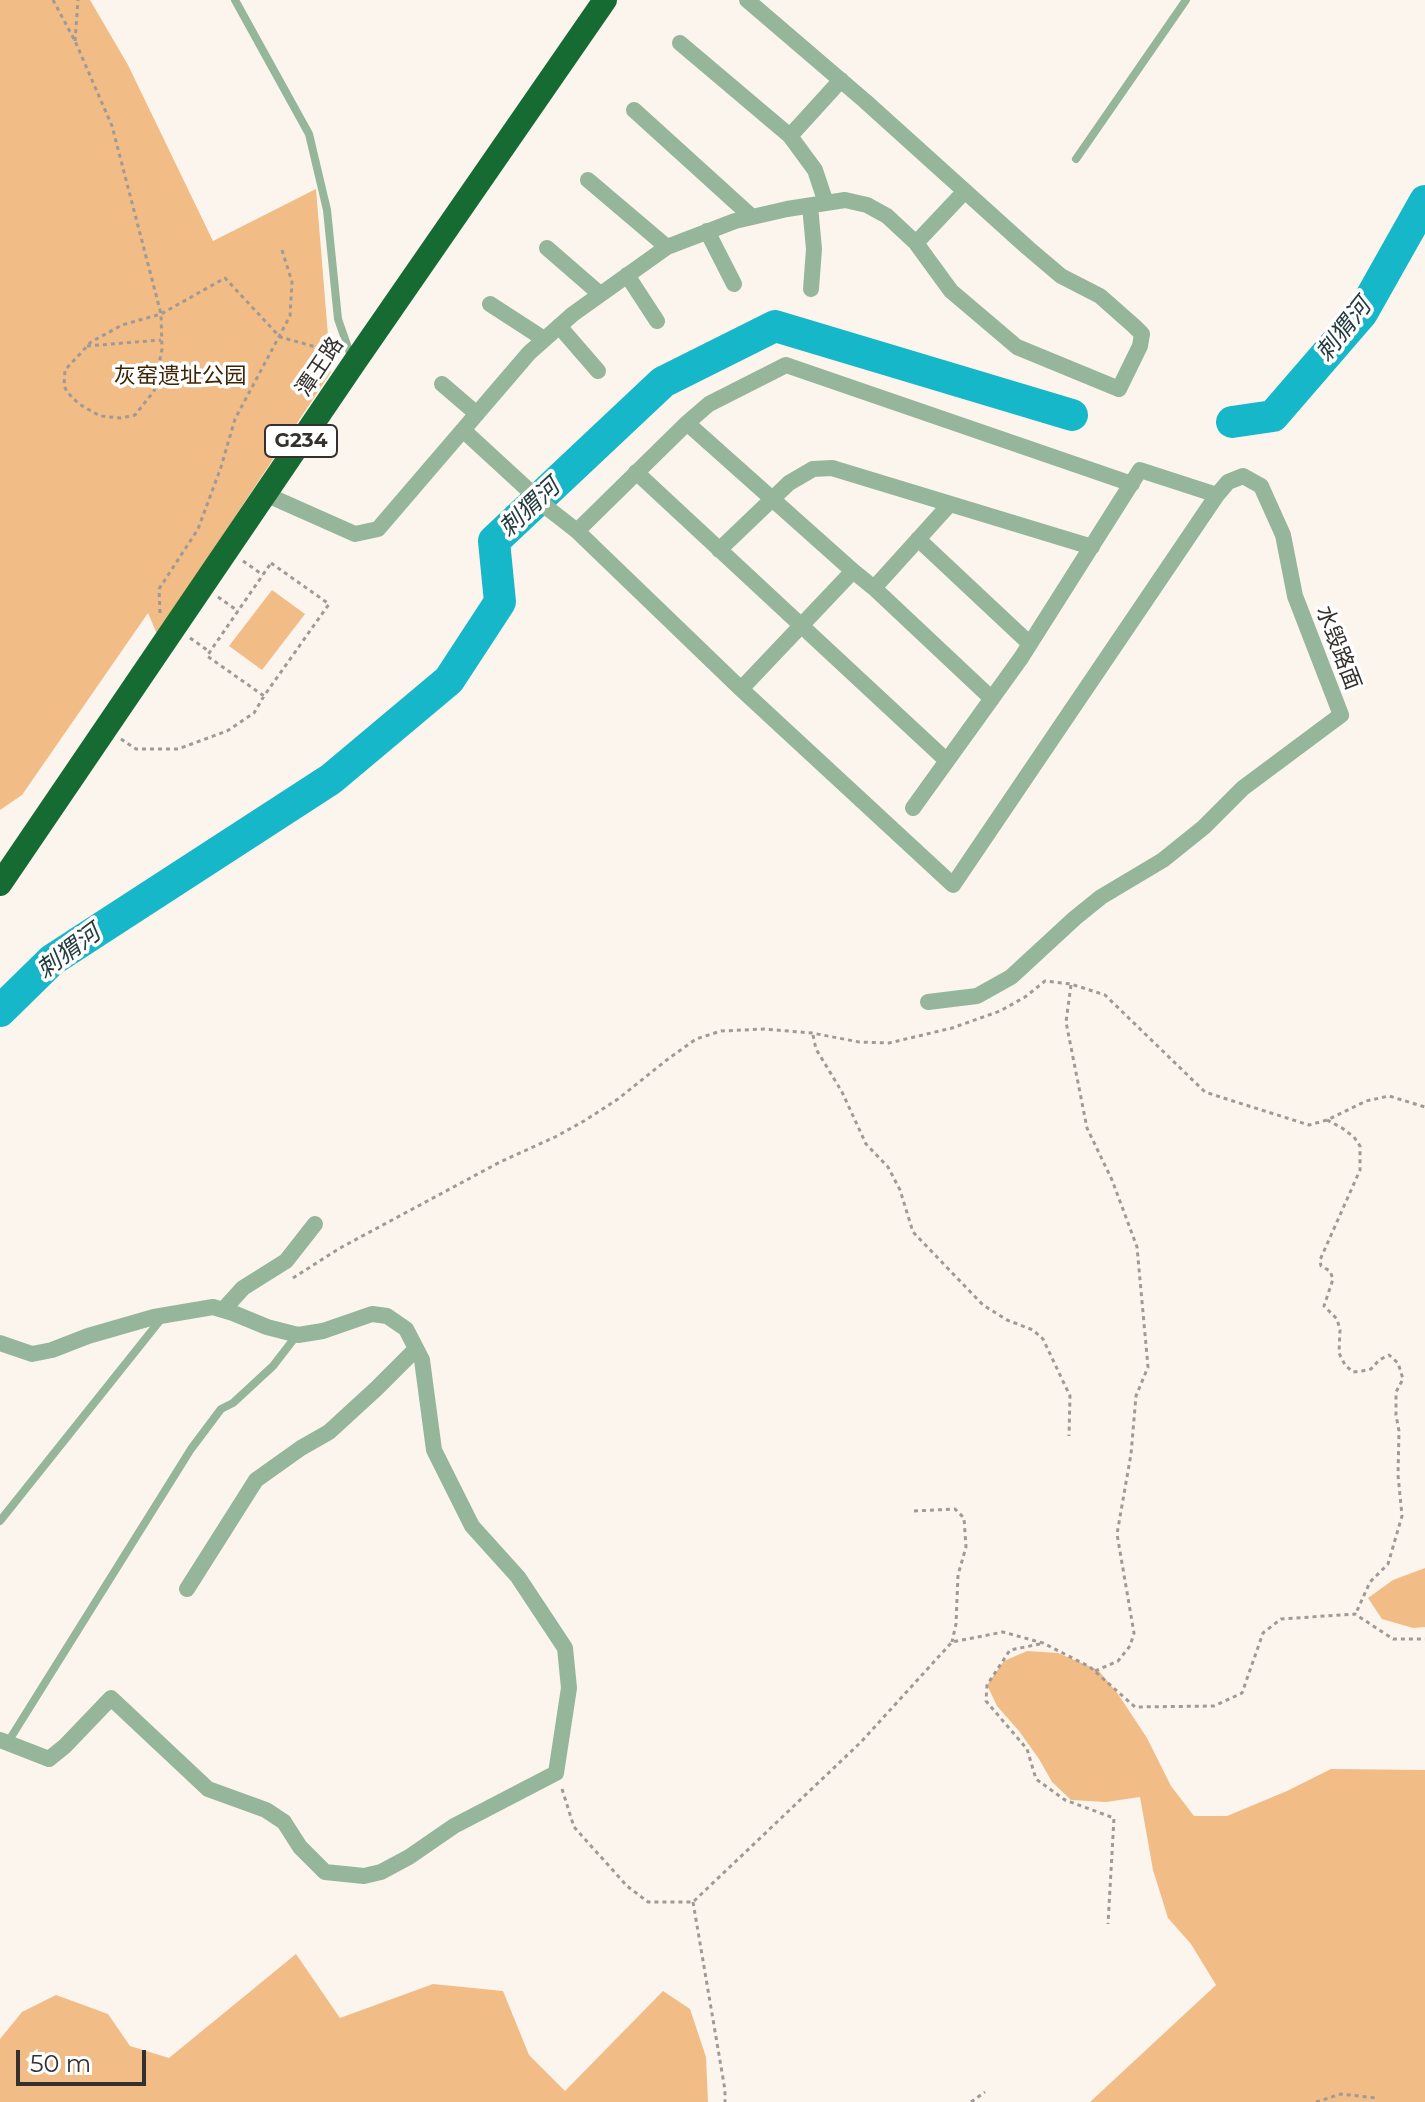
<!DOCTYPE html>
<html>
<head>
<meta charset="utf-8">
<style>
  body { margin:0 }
  #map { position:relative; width:1425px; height:2102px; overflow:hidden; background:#fcf5ee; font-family:Montserrat,sans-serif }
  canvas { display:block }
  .scale { position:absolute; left:16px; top:2050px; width:130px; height:36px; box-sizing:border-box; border:4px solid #33302e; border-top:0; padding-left:10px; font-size:24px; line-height:28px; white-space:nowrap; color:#33302e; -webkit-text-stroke:6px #fff; paint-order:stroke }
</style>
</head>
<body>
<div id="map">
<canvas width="1425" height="2102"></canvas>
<div class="scale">50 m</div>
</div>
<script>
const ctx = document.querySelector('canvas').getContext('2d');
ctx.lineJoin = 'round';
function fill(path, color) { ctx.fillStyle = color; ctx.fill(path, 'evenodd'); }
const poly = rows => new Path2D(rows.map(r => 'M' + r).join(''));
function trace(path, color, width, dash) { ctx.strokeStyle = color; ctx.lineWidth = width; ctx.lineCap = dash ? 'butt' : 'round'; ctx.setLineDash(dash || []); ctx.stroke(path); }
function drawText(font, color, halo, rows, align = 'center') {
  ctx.font = font + ' Montserrat,"Noto Sans SC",sans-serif'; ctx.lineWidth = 7; ctx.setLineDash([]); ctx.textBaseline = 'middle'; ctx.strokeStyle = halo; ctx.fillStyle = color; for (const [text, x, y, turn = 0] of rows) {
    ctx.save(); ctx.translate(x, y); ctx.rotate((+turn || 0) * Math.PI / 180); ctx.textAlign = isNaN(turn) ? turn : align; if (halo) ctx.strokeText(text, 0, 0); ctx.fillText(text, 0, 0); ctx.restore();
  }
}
const green = poly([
  [0,0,90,0,128,65,213,241,316,189,331,372,157,634,148,613,22,795,0,810],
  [272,590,305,614,262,670,229,646],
  [1425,1568,1425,1627,1413,1628,1382,1619,1368,1598,1393,1580],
  [1027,1651,1058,1653,1098,1670,1118,1694,1147,1738,1171,1786,1194,1816,1227,1816,1287,1791,1331,1769,1425,1770,1425,2102,1090,2102,1216,1985,1191,1944,1168,1918,1153,1870,1140,1797,1106,1802,1071,1800,1052,1782,1039,1759,1019,1731,997,1706,987,1685,1004,1661],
  [296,1954,340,2018,433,1984,503,1991,529,2055,565,2091,663,1991,690,2009,706,2057,708,2102,0,2102,0,2039,22,2012,56,1995,108,2014,130,2046,169,2058]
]);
const river = poly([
  [1232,422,1273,416,1362,313,1425,201],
  [0,1011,52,960,331,779,449,680,500,602,494,541,663,382,775,326,1072,415]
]);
const path = poly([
  [53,0,75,41,112,126,161,314,162,349,154,391,135,415,121,418,100,416,79,404,68,393,64,386,65,370,91,342,122,325,161,314,225,278,280,337,334,352],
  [75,41,78,0],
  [87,346,161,340],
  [243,561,263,575],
  [271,563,329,604,264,696,207,656,271,563],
  [218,597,238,611],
  [160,613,159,589,198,529,221,467,235,419,290,316,292,282,281,247],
  [190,638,210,652],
  [121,739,136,749,178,749,227,731,254,713,264,696],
  [1071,985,1066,1022,1087,1128,1112,1180,1137,1247,1148,1367,1136,1396,1131,1454,1117,1534,1134,1633,1130,1646,1118,1661,1095,1671],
  [813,1035,816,1049,842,1092,866,1144,888,1167,900,1190,913,1232,983,1305,1007,1320,1033,1330,1043,1339,1070,1396,1069,1436],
  [1327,1120,1342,1128,1354,1137,1360,1146,1360,1170,1320,1260,1321,1266,1330,1271,1333,1279,1324,1306,1337,1319,1340,1330,1339,1353,1345,1365,1353,1372,1362,1371,1371,1369,1379,1360,1389,1355,1398,1363,1403,1379,1396,1392,1396,1415,1399,1431,1398,1475,1402,1516,1388,1564,1370,1582,1356,1613],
  [293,1278,340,1248,500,1162,555,1137,584,1121,618,1099,668,1059,696,1039,721,1031,764,1029,812,1033,859,1042,889,1043,952,1028,1000,1011,1025,997,1045,981,1071,984,1105,995,1205,1092,1233,1101,1309,1125,1327,1120,1366,1101,1389,1096,1425,1107],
  [914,1511,955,1509,964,1518,966,1547,958,1575,956,1624,952,1642],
  [1040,1644,1010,1650,987,1685,986,1701,1027,1749,1036,1779,1065,1800,1114,1818,1108,1924],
  [562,1789,574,1827,627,1886,648,1902,693,1902,861,1742,952,1642,1003,1632,1043,1643,1090,1667,1135,1707,1214,1706,1242,1693,1263,1633,1281,1619,1355,1614,1393,1639,1425,1639],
  [693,1902,725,2090,725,2102],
  [971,2102,985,2092],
  [1316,2102,1341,2094,1376,2098]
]);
const lane = poly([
  [235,0,309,134,327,210,338,319,352,359],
  [1076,159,1186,0],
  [0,1521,162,1318],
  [8,1742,191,1449,221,1409,233,1403,273,1366,297,1335]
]);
const street = poly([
  [680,43,790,136,815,170,826,203],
  [634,110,752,217],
  [790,136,841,80],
  [588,180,667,247],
  [810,206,814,249,811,289],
  [707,231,734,284],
  [916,243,965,191],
  [547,248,600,294],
  [627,275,657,321],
  [490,304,544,339],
  [559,326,598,371],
  [442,384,477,414],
  [687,423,853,571],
  [463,430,550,510,577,531,741,689,953,885,1217,495,1228,482,1243,476,1261,486,1283,535,1295,596,1341,715,1243,788,1204,827,1163,860,1101,897,1075,918,1011,977,977,996,928,1002],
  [636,472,946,760],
  [265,494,355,534,378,529,529,353,573,314,667,247,735,221,787,209,845,200,867,205,887,216,916,243,951,291,1017,347,1119,389,1140,346,1142,334,1134,326,1100,296,1061,276,1028,248,865,101,747,0],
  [577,531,687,423,709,404,786,365,1132,484],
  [918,539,1030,644],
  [719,550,789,483,813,469,832,468,1092,547],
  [874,588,991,698],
  [741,689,853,571,874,588,950,504],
  [913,808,1021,658,1140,470,1217,495],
  [223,1310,243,1288,286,1261,315,1224],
  [0,1343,32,1354,52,1350,88,1336,154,1317,213,1307,233,1313,267,1327,298,1335,323,1331,372,1314,387,1316,406,1329,422,1360,434,1450,472,1526,518,1577,565,1648,569,1688,556,1773,454,1826,409,1857,381,1872,364,1876,325,1872,300,1847,284,1822,266,1810,208,1789,111,1698,65,1746,49,1759,0,1740],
  [187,1589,256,1480,301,1448,329,1432,377,1388,416,1349]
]);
const highway = poly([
  [0,884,354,363,605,0]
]);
const shields = [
  [301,441,72]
];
const shieldNames = [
  ["G234",301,441]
];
const streetNames = [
  ["潭王路",320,367,-56],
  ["水毁路面",1338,648,69]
];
const parkNames = [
  ["灰窑遗址公园",180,377]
];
const waterNames = [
  ["刺猬河",1344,330,-52],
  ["刺猬河",530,508,-43],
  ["刺猬河",69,952,-37]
];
fill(green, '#f2bc86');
trace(river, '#16b7c9', 32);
trace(path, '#a09a96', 3, [4, 4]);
trace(lane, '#95b69a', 8);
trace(street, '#95b69a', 16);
trace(highway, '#156b32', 24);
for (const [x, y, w] of shields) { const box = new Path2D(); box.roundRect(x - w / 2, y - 16, w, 32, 6); ctx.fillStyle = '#fff'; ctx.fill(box); trace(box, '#33302e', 2); }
drawText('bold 20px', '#33302e', null, shieldNames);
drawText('22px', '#33302e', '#fff', streetNames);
drawText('22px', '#3f2404', '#fff', parkNames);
drawText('italic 24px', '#243c3f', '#fff', waterNames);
</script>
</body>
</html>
